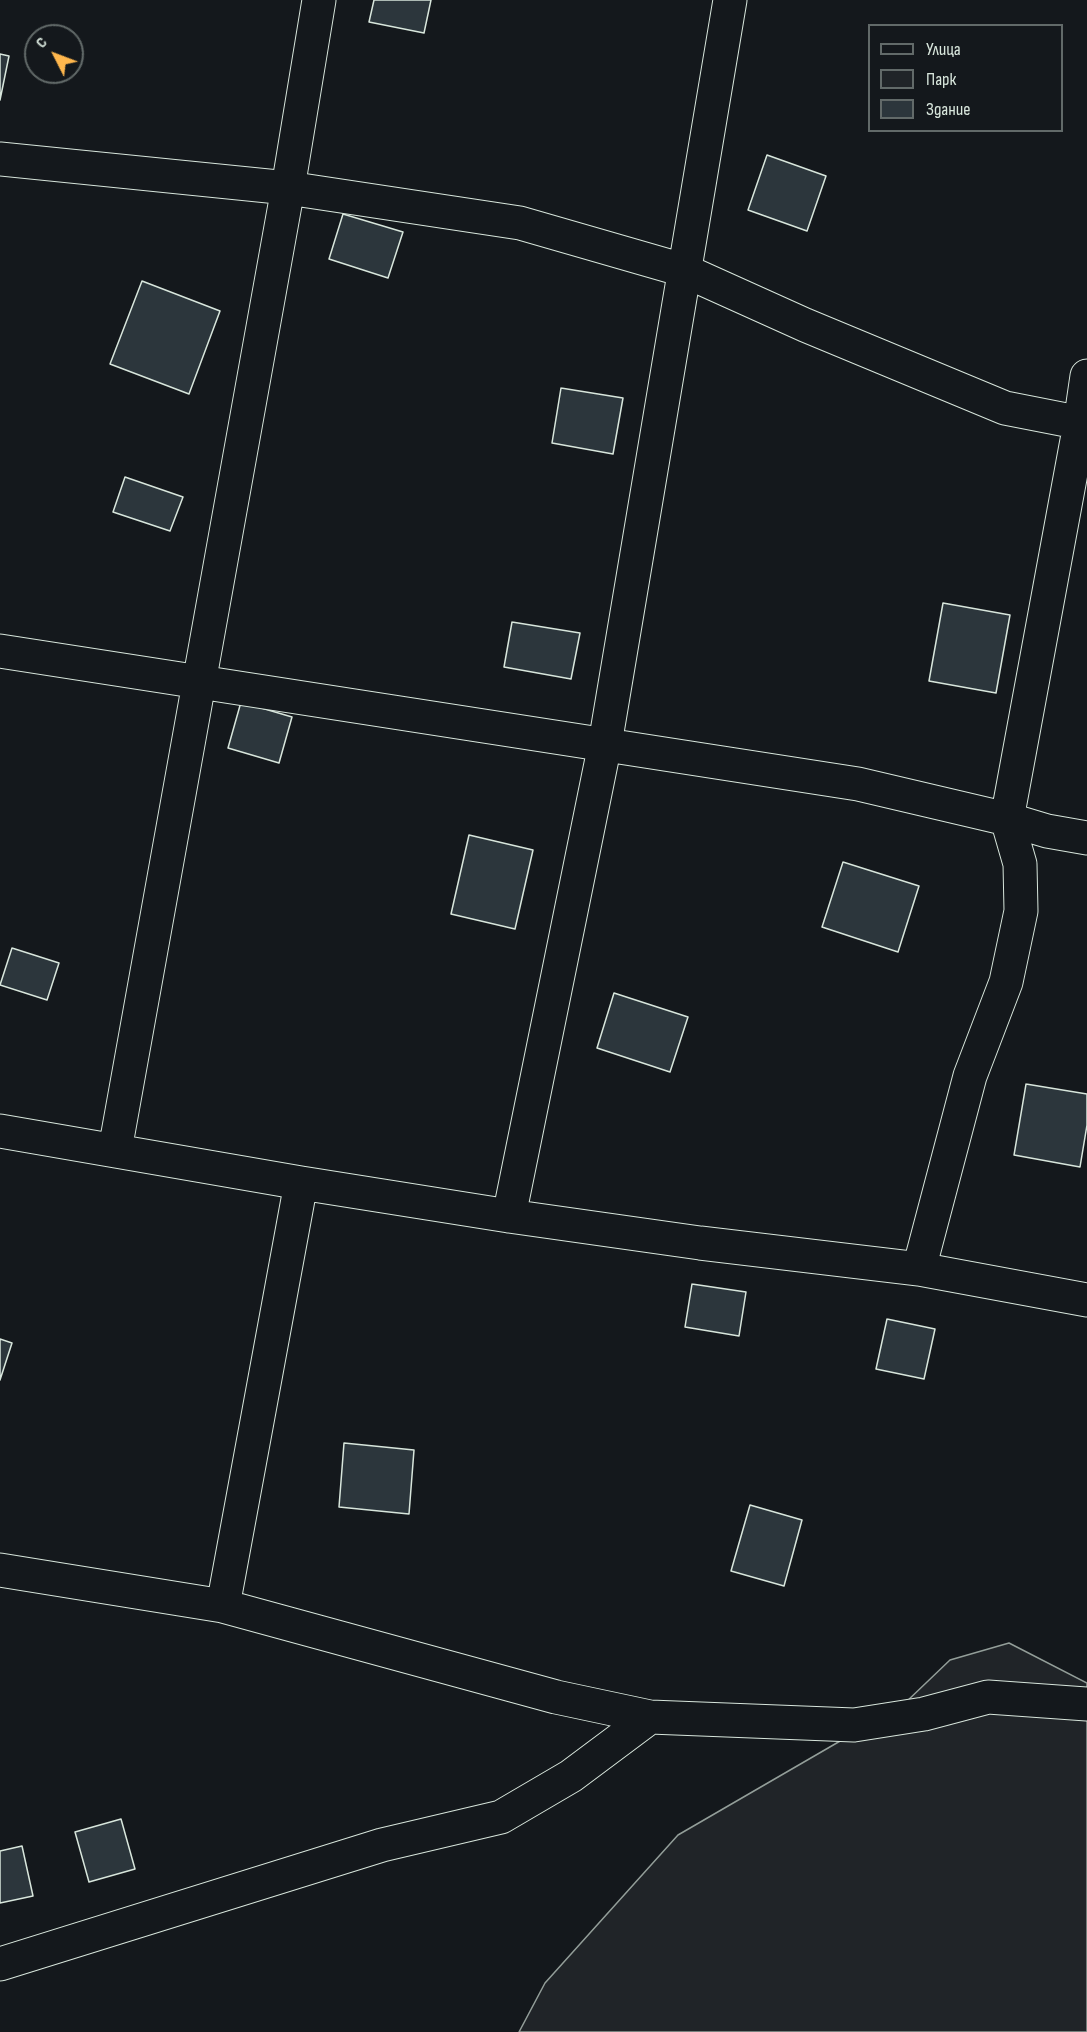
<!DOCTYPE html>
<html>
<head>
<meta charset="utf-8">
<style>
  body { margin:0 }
  #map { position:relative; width:1087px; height:2032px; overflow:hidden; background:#14181c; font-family:"Sofia Sans Condensed",sans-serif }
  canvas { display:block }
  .legend { position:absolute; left:868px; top:24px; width:195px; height:108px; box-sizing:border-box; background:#14181c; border:2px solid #626a69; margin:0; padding:8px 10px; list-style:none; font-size:18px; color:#d8e6dc }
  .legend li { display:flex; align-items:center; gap:12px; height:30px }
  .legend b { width:30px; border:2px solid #626a69 }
  .north { position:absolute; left:24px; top:24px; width:60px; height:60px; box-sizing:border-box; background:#14181c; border:2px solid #626a69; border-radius:50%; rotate:312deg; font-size:16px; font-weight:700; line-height:24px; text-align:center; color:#d8e6dc }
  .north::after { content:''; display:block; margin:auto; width:21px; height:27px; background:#ffb74d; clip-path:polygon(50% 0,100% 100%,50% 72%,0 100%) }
</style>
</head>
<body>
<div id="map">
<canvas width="1087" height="2032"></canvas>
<ul class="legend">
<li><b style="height:8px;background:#14181c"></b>Улица</li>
<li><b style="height:16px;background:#202428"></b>Парк</li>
<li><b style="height:16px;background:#2c363c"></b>Здание</li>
</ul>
<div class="north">С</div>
</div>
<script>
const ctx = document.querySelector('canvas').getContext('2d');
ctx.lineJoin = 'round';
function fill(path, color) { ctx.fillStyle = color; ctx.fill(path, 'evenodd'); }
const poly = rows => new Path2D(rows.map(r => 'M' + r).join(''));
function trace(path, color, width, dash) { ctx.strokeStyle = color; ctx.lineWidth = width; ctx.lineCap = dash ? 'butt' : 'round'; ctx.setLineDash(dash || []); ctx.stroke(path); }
const green = poly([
  [1009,1643,1087,1683,1087,2032,519,2032,545,1983,678,1835,904,1704,950,1660,1009,1643]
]);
const building = poly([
  [374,0,431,0,424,33,369,22,374,0],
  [0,54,9,56,0,100,0,54],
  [767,155,826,176,807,231,748,210,767,155],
  [343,214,403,232,388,278,329,259,343,214],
  [142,281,220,311,189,394,110,364,142,281],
  [561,388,623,398,613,454,552,443,561,388],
  [125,477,183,497,170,531,113,512,125,477],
  [943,603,1010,615,996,693,929,681,943,603],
  [512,622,580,633,571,679,504,667,512,622],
  [241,702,292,717,279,763,228,748,241,702],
  [469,835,533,850,515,929,451,914,469,835],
  [843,862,919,886,898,952,822,927,843,862],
  [12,948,59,963,47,1000,0,985,12,948],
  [614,993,688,1017,670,1072,597,1048,614,993],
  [1026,1084,1087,1094,1087,1125,1080,1167,1014,1155,1026,1084],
  [692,1284,746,1292,739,1336,685,1327,692,1284],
  [887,1319,935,1329,924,1379,876,1369,887,1319],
  [0,1339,12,1343,0,1380,0,1339],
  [344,1443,414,1450,409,1514,339,1507,344,1443],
  [750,1505,802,1520,784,1586,731,1571,750,1505],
  [121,1819,135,1869,89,1882,75,1832,121,1819],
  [22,1846,33,1896,0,1903,0,1851,22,1846]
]);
const minor = poly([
  [0,159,288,188,520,223,683,270,805,325,1005,408,1087,424],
  [0,651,858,784,1007,819,1047,831,1087,838],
  [0,1131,301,1183,509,1216,700,1243,919,1269,1087,1300],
  [115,1150,288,188,319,0],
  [509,1216,605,744,730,0],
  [919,1269,970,1076,1006,982,1021,911,1020,864,1007,819,1080,424,1087,376],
  [0,1570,223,1606,556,1697,650,1717,854,1725,924,1714,988,1697,1087,1704],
  [223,1606,301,1183],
  [0,1964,382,1845,501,1817,571,1776,650,1717]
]);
fill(green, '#202428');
trace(green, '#939e99', 1.5);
fill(building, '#2c363c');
trace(building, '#d8e6dc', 1.5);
trace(minor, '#d8e6dc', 35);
trace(minor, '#14181c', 33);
</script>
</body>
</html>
